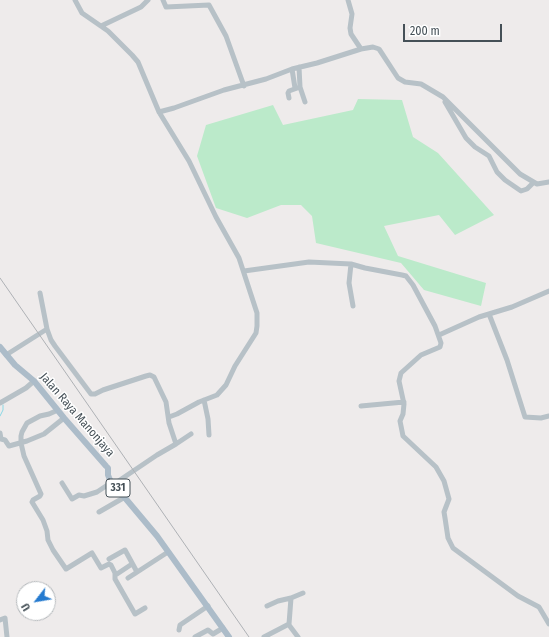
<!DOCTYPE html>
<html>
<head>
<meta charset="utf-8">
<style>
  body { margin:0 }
  #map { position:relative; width:549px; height:637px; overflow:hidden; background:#eeebeb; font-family:"Fira Sans Condensed",sans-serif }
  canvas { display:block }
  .north { position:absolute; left:16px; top:581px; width:40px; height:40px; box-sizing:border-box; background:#fff; border:1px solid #b5b9bc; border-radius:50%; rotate:239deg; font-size:11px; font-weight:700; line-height:16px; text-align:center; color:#455057 }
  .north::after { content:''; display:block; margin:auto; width:14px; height:18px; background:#247acf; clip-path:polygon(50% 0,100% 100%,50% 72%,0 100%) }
  .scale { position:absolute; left:403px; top:24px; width:99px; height:18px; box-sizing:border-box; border:2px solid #455057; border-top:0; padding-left:5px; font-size:12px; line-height:14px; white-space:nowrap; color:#455057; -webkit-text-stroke:3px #fff; paint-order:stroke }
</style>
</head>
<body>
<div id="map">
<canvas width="549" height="637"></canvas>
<div class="north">U</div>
<div class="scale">200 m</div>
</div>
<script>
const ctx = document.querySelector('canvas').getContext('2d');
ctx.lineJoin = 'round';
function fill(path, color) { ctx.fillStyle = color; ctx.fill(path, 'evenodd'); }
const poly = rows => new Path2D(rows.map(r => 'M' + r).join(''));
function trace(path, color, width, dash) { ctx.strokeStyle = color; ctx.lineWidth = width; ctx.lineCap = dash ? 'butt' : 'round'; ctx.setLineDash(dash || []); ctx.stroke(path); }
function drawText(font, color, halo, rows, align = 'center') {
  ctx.font = font + ' "Fira Sans Condensed",sans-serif'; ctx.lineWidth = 3; ctx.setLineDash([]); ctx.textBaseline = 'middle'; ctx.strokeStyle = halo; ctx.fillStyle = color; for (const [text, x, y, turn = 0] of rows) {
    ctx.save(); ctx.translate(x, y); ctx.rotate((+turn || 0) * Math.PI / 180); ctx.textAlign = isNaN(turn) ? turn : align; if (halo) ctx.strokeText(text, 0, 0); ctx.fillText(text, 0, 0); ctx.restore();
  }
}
const green = poly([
  [358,99,402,100,413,137,438,153,494,215,455,235,439,215,384,226,398,256,486,283,481,306,424,290,401,263,316,243,312,216,301,205,281,205,247,218,216,208,197,156,206,125,273,105,283,125,353,110]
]);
const stream = poly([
  [0,416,3,410,3,405]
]);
const minor = poly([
  [75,0,82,13,108,31,132,55,138,62,159,112,189,161,216,217,239,258,257,313,257,326,256,333,235,366,226,385,217,395,199,402,177,414,169,417],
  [163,0,166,7,209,5,226,36,244,86],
  [348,0,352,14,350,28,351,34,361,49],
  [101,26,141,7,148,0],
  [299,67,300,87,305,102],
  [292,69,295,88],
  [289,98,288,93,289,91,300,87],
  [445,102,466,138,475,147,489,156,497,172,505,180,521,191,527,189,533,183],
  [159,112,174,108,224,90,266,79,292,69,317,63,361,49,373,47,379,49,381,52,398,78,405,82,421,84,443,97,520,174,537,184,549,182],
  [351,264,349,283,353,306],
  [244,271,309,262,351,264,365,268,402,275,406,276,413,285,435,326,441,343,440,347,421,355,401,373,399,381,404,404,403,414,400,421,403,436,436,467,444,481,449,499,444,512,445,518,448,538,453,548,518,596,539,607,549,624],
  [40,293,47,329],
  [489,314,507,360,525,417,541,418,549,416],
  [439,335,479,317,512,307,549,291],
  [6,355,47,329,51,340,55,346,91,394,95,394,103,390,146,376,150,375,154,377,166,402,169,423,176,444,157,455,114,484],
  [204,400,208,419,209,435],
  [0,403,26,388,34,381],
  [361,406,404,402],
  [58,410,49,414,40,416,27,423,22,432,21,436,21,443,24,456,41,494,40,496,33,500,32,502,43,520,47,531,48,540,53,550,66,569,92,553,101,568,109,564,111,565,115,573,115,579,135,614,145,608],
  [0,433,1,439,5,440,9,446,27,441,44,434,64,418],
  [176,444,191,434],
  [62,483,72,499,79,495,84,496,97,492,112,482],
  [99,512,125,497],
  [109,559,125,550,137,572],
  [117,574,132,564],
  [128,578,168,552],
  [267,606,278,601,291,598],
  [0,620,5,618,7,637],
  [289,625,298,637],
  [179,630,180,625,208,606],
  [195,637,208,630,213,634,223,628],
  [264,637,289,624,291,598,303,593]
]);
const major = poly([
  [0,347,15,365,34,381,64,418,106,466,108,468,108,475,110,480,157,536,229,637]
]);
const rail = poly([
  [0,278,249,637]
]);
const shields = [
  [118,488,24]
];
const shieldNames = [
  ["331",118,488]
];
const streetNames = [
  ["Jalan Raya Manonjaya",77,415,49]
];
fill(green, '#bbeaca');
trace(stream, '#8ad8e5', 1);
trace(minor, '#b7c1c7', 5);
trace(major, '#acbcc9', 6);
trace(rail, '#aeb1b5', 1);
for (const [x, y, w] of shields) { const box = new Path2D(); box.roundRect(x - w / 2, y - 9, w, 18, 3); ctx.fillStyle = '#fff'; ctx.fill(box); trace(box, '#455057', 1); }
drawText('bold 11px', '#455057', null, shieldNames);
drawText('12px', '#455057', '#fff', streetNames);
</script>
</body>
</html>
